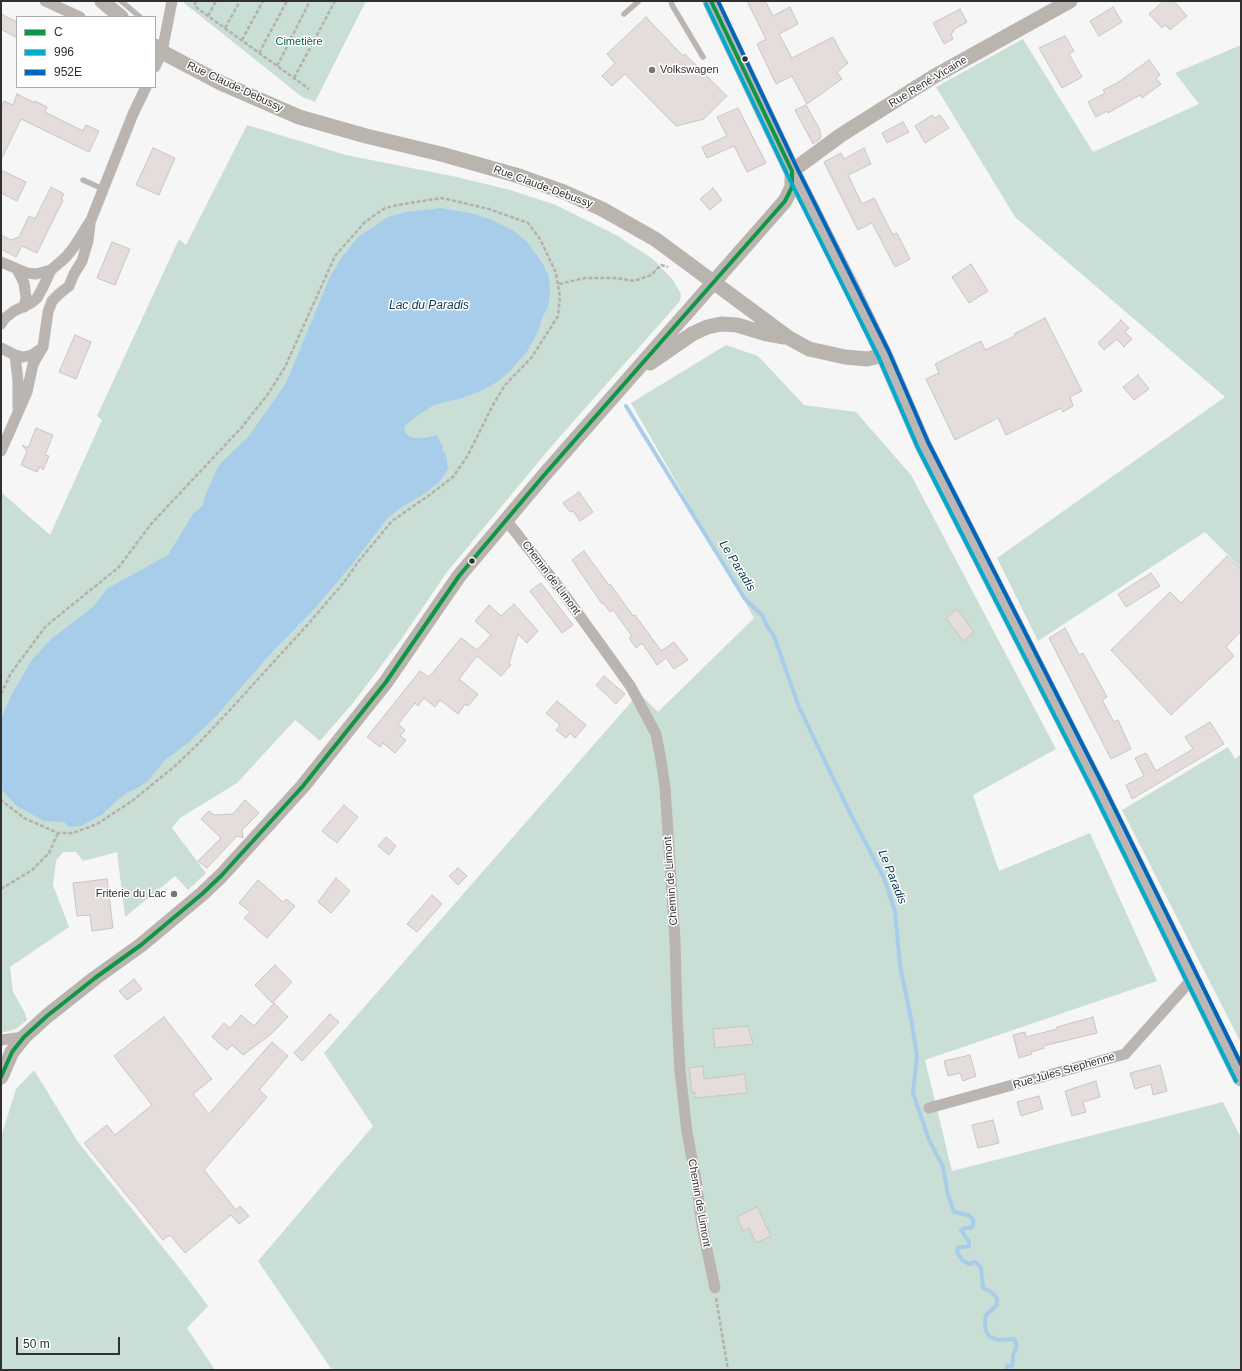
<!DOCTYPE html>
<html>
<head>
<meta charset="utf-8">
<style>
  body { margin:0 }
  #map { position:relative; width:1242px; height:1371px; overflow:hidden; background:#f6f6f6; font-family:Arial,sans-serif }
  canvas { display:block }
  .frame { position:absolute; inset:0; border:2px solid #303031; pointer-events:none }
  .legend { position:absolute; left:16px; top:16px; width:140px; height:72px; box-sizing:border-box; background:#fff; border:1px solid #acacad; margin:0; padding:5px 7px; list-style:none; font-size:12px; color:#303031 }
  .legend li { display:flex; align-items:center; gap:8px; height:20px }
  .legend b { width:20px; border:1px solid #acacad }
  .scale { position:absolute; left:16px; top:1337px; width:104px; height:18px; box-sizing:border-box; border:2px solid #303031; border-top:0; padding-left:5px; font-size:12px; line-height:14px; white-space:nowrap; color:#303031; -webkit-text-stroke:3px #fff; paint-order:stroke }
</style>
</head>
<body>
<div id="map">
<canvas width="1242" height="1371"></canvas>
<div class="frame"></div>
<ul class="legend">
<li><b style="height:5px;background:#0f9546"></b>C</li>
<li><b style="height:5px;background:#00a9ce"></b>996</li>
<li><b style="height:5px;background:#0065bd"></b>952E</li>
</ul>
<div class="scale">50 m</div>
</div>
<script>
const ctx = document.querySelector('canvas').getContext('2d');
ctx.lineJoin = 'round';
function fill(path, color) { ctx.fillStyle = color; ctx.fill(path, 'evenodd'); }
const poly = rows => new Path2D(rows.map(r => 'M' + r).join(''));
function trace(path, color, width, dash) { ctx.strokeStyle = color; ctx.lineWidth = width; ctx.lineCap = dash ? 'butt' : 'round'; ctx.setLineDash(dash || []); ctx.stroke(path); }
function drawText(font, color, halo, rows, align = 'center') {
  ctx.font = font + ' Arial,sans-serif'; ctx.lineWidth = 3; ctx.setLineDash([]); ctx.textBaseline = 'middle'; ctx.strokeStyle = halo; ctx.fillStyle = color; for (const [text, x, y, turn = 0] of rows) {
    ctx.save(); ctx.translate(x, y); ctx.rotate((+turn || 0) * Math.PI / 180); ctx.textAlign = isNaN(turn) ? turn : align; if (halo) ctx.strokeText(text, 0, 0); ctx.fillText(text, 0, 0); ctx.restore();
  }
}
const green = poly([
  [184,1,366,1,315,102,302,97,184,3],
  [1023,39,1093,152,1199,104,1175,73,1241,45,1241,568,1205,532,1038,641,997,558,1225,397,1015,217,936,87],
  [247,125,346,155,457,177,510,190,556,205,618,236,654,260,673,280,681,294,680,301,550,448,447,572,402,638,353,703,320,741,295,720,237,783,180,818,172,828,206,873,188,890,175,876,125,917,117,852,83,861,76,852,63,852,56,861,53,885,69,927,10,967,13,992,25,1013,27,1020,16,1029,1,1033,1,495,2,493,50,535,102,420,97,416,179,239,186,245],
  [726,345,758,356,804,405,856,412,911,475,1056,749,973,795,999,871,1090,833,1157,981,925,1060,952,1171,1223,1102,1241,1138,1241,1370,332,1370,258,1261,373,1126,324,1053,639,693,658,712,754,618,631,403],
  [1228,747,1235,759,1241,754,1241,1043,1122,810],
  [34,1070,78,1142,185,1275,208,1306,187,1328,215,1370,1,1370,1,1137,16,1089]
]);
const water = poly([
  [441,208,474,214,489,219,511,229,527,242,543,264,549,277,550,294,548,307,542,318,538,332,526,353,509,372,497,382,483,390,459,399,434,405,411,420,404,427,405,432,408,436,415,438,424,438,437,435,443,447,443,451,446,455,447,461,448,469,444,475,438,483,424,494,400,508,386,520,354,562,316,607,274,650,218,714,189,742,165,760,148,781,135,789,126,793,113,804,103,814,81,826,69,827,64,822,44,821,17,806,1,789,1,719,12,694,32,660,51,639,93,607,108,588,168,555,193,514,203,505,205,496,219,465,249,436,286,383,330,277,340,260,358,237,388,217,407,212]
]);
const stream = poly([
  [626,406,745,599,762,615,768,628,774,636,799,707,849,811,884,878,895,911,900,965,912,1024,917,1056,913,1093,929,1140,943,1167,948,1195,954,1212,968,1215,973,1219,973,1226,970,1228,965,1228,961,1230,969,1242,969,1246,958,1248,957,1252,962,1260,969,1264,976,1262,981,1268,983,1288,991,1292,997,1298,997,1305,986,1315,985,1321,986,1331,990,1337,999,1340,1014,1339,1017,1345,1013,1355,1013,1361,1012,1366,1007,1366,1007,1370]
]);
const building = poly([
  [747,1,765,1,773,16,790,7,798,24,779,34,792,58,833,37,843,56,848,63,837,72,842,79,807,104,792,76,776,84,757,44,766,39,747,1],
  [1164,1,1174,1,1187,16,1170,30,1165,25,1162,28,1149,14,1164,1],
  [1113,7,1122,22,1099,36,1090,21,1113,7],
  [960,9,967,22,953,30,953,32,951,34,953,39,944,44,933,23,960,9],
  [1,14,17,22,17,38,1,29,1,14],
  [646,17,683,56,685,54,727,96,704,119,676,126,625,74,612,86,602,76,615,63,607,54,646,17],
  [1065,36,1074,51,1069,54,1082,77,1062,88,1039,48,1065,36],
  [1149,60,1160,75,1156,78,1161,84,1142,98,1140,95,1108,113,1107,111,1096,117,1088,102,1105,93,1103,90,1117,83,1149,60],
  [17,94,35,103,35,101,47,107,45,112,83,131,86,125,99,131,89,152,21,119,1,160,1,108,4,101,13,105,17,94],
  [806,105,820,130,821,137,820,139,813,144,795,110,806,105],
  [738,108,766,163,747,172,734,146,707,158,702,147,727,136,717,117,738,108],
  [932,115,934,118,940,115,949,128,925,143,915,126,932,115],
  [903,122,909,132,887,143,882,133,903,122],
  [153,148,175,158,159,195,136,185,153,148],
  [864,148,871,164,848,175,862,204,874,198,893,235,897,233,910,259,895,267,872,223,858,230,824,162,841,153,844,159,864,148],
  [1,170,26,182,17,201,1,193,1,170],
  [51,187,64,194,61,199,63,200,37,253,22,246,16,257,1,249,1,235,11,240,19,237,29,216,35,219,51,187],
  [713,188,722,200,710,210,700,199,713,188],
  [112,242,130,249,115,285,97,278,112,242],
  [971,264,988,291,969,303,952,277,971,264],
  [1045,318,1082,391,1070,397,1073,406,1063,412,1061,408,1006,435,998,418,955,440,926,379,939,373,935,364,981,341,985,350,1015,336,1014,334,1045,318],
  [1121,320,1129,328,1125,332,1132,339,1124,347,1117,339,1104,350,1098,343,1121,320],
  [75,335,91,342,76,379,59,372,75,335],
  [1138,375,1149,389,1134,400,1123,387,1138,375],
  [36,428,53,435,45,455,49,456,43,470,40,466,37,472,21,465,27,451,22,445,28,448,36,428],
  [579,492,593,512,580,521,573,511,570,512,563,503,579,492],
  [584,551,609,585,610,584,633,616,635,615,662,652,661,651,674,642,688,660,674,669,666,658,657,665,642,643,636,648,629,638,632,636,613,610,610,612,603,603,602,604,572,560,584,551],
  [1227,556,1241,569,1241,631,1226,647,1234,656,1171,715,1111,650,1170,592,1181,603,1227,556],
  [1151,573,1160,586,1126,607,1118,594,1151,573],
  [541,583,573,625,562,633,530,591,541,583],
  [514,604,538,631,527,643,518,634,509,663,511,665,501,676,477,656,459,679,478,694,468,706,465,704,458,714,440,700,435,707,424,698,418,706,415,703,398,724,405,730,400,736,406,740,395,753,383,743,380,747,367,737,420,671,429,677,461,638,477,650,491,635,475,621,489,605,501,616,514,604],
  [957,609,974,632,963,641,946,618,957,609],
  [1065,628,1079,655,1083,653,1107,697,1102,700,1114,722,1118,720,1131,749,1111,759,1049,638,1065,628],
  [604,676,625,694,616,704,596,685,604,676],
  [557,701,586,725,575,738,570,733,566,738,556,730,560,725,546,713,557,701],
  [1210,722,1224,744,1132,799,1126,785,1144,776,1135,758,1146,753,1156,771,1193,749,1185,737,1210,722],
  [245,800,259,813,242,830,243,838,237,836,207,868,198,861,221,838,201,819,209,811,214,815,233,814,245,800],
  [344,805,358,817,337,843,322,831,344,805],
  [386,837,396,846,389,855,378,846,386,837],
  [458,868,467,876,458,885,449,876,458,868],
  [336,878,350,891,331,913,318,902,336,878],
  [107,879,113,928,92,931,90,915,77,916,73,883,107,879],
  [258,880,283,902,286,899,295,906,267,938,244,918,250,912,239,903,258,880],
  [432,895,442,904,417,932,407,924,432,895],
  [275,965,292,982,272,1003,255,985,275,965],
  [134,979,142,989,127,1000,119,991,134,979],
  [274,1003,288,1017,270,1035,243,1055,232,1045,227,1050,212,1037,224,1023,230,1028,241,1015,254,1026,274,1003],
  [330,1014,339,1022,302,1061,294,1053,330,1014],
  [164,1017,212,1079,193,1094,209,1114,272,1042,288,1056,259,1090,267,1097,204,1170,236,1210,240,1206,249,1216,239,1224,231,1215,185,1253,170,1235,163,1240,84,1143,107,1125,115,1135,152,1105,114,1056,164,1017],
  [1093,1017,1097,1033,1043,1046,1044,1048,1031,1052,1032,1054,1019,1058,1013,1035,1025,1032,1026,1037,1057,1029,1057,1027,1093,1017],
  [748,1026,753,1044,715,1048,713,1029,748,1026],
  [970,1055,976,1076,963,1081,960,1073,948,1076,944,1061,970,1055],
  [1160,1065,1167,1091,1153,1095,1151,1084,1135,1089,1130,1073,1160,1065],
  [703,1066,704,1079,745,1074,747,1093,695,1098,695,1092,692,1093,689,1068,703,1066],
  [1096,1081,1100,1097,1083,1102,1086,1112,1072,1116,1065,1091,1096,1081],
  [1039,1096,1043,1109,1021,1116,1017,1102,1039,1096],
  [993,1120,999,1143,978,1148,972,1125,993,1120],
  [757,1207,771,1236,756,1243,749,1228,743,1231,737,1217,757,1207]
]);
const path = poly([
  [195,1,195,6,197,8,309,89],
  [208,16,216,1],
  [225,28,240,1],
  [242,40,263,1],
  [259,53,287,1],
  [277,66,310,1],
  [294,78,335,1],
  [559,284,585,278,617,278,634,281,651,275,661,265,668,267],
  [1,694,11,673,46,626,119,567,151,524,242,427,268,394,285,367,335,256,365,222,385,208,403,204,442,198,489,209,528,223,540,239,556,273,560,297,558,316,532,357,505,385,493,405,468,455,453,477,428,496,392,521,358,562,345,581,310,622,229,711,197,745,175,766,132,801,97,824,73,833,58,833,24,818,1,800],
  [1,889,32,870,49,853,58,833],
  [716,1298,728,1370]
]);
const lane = poly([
  [121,1,140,17],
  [671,1,672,5,703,57],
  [624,14,639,1],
  [83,180,103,189]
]);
const street = poly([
  [45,1,80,17],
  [155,67,162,52,172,1],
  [1,262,27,273,36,274,51,270],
  [17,269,24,283,26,298,24,307],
  [1,324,5,318,14,311,31,303,37,298,43,287,51,270,66,257,74,247,91,220,133,114,146,87],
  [1,348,15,355,23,357,32,355,42,348],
  [15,355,18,381,18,408],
  [1,451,27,392,33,364,43,347,48,312,52,301,59,294,69,286,74,274,82,261,88,241,90,224],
  [506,520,561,590,611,659,631,687,656,734,661,760,665,787,675,940,677,1014,680,1071,687,1132,696,1180,702,1226,715,1288],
  [1,1040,24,1037],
  [929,1108,1125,1054,1192,979]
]);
const secondary = poly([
  [102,1,121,17],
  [155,46,162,52,221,83,299,117,366,136,441,154,519,176,564,192,602,209,655,239,789,338,809,349,845,357,867,359,884,355],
  [650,363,692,334,707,327,721,324,737,325,767,334,783,337],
  [1,1077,12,1052,24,1037,47,1016,95,978,141,945,202,894,221,876,303,786,386,682,459,576,497,531,545,474,785,201,792,187,792,171,841,135,933,77,1070,1]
]);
const primary = poly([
  [711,1,792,171,853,291,884,355,923,445,1099,790,1241,1078]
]);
const bus1 = poly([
  [1,1077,12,1052,24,1037,47,1016,95,978,141,945,202,894,221,876,303,786,386,682,459,576,545,474,785,201,792,187,792,171,711,1]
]);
const bus2 = poly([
  [706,4,787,174,879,358,918,448,1094,793,1236,1081]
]);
const bus3 = poly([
  [718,1,797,168,889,352,928,442,1104,787,1241,1064]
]);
const markers = [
  [745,59,3.5,"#303031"],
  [652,70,4,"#757576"],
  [472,561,3.5,"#303031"],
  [174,894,4,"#757576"]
];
const parkNames = [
  ["Cimetière",299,42]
];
const poiNames = [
  ["Volkswagen",660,70],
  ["Friterie du Lac",166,894,"right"]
];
const streetNames = [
  ["Rue René-Vicaine",928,82,-31],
  ["Rue Claude-Debussy",235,87,25],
  ["Rue Claude-Debussy",543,187,20],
  ["Chemin de Limont",551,578,53],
  ["Chemin de Limont",671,881,-94],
  ["Rue Jules Stephenne",1064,1071,-16],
  ["Chemin de Limont",699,1203,80]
];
const waterNames = [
  ["Lac du Paradis",429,306],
  ["Le Paradis",737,566,58],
  ["Le Paradis",892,877,68]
];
fill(green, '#c9dfd5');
fill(water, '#a8cdea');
trace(stream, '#a8cdea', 4);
fill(building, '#e4dddb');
trace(building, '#c6c6c6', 1);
trace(path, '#b5b0ae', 2.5, [4, 2]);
trace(lane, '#bab5b0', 5.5);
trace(street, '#bab5b0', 11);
trace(secondary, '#bab4af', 15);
trace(primary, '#bcb7b3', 17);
trace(bus1, '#0f9546', 4);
trace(bus2, '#00a9ce', 4);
trace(bus3, '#0065bd', 4);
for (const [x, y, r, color] of markers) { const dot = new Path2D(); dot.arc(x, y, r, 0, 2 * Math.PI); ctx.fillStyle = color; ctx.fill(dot); trace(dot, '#fff', 1.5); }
drawText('11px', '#025e42', '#fff', parkNames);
drawText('11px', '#303031', '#fff', poiNames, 'left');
drawText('11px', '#303031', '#fff', streetNames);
drawText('italic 12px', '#0c3551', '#fff', waterNames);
</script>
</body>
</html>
